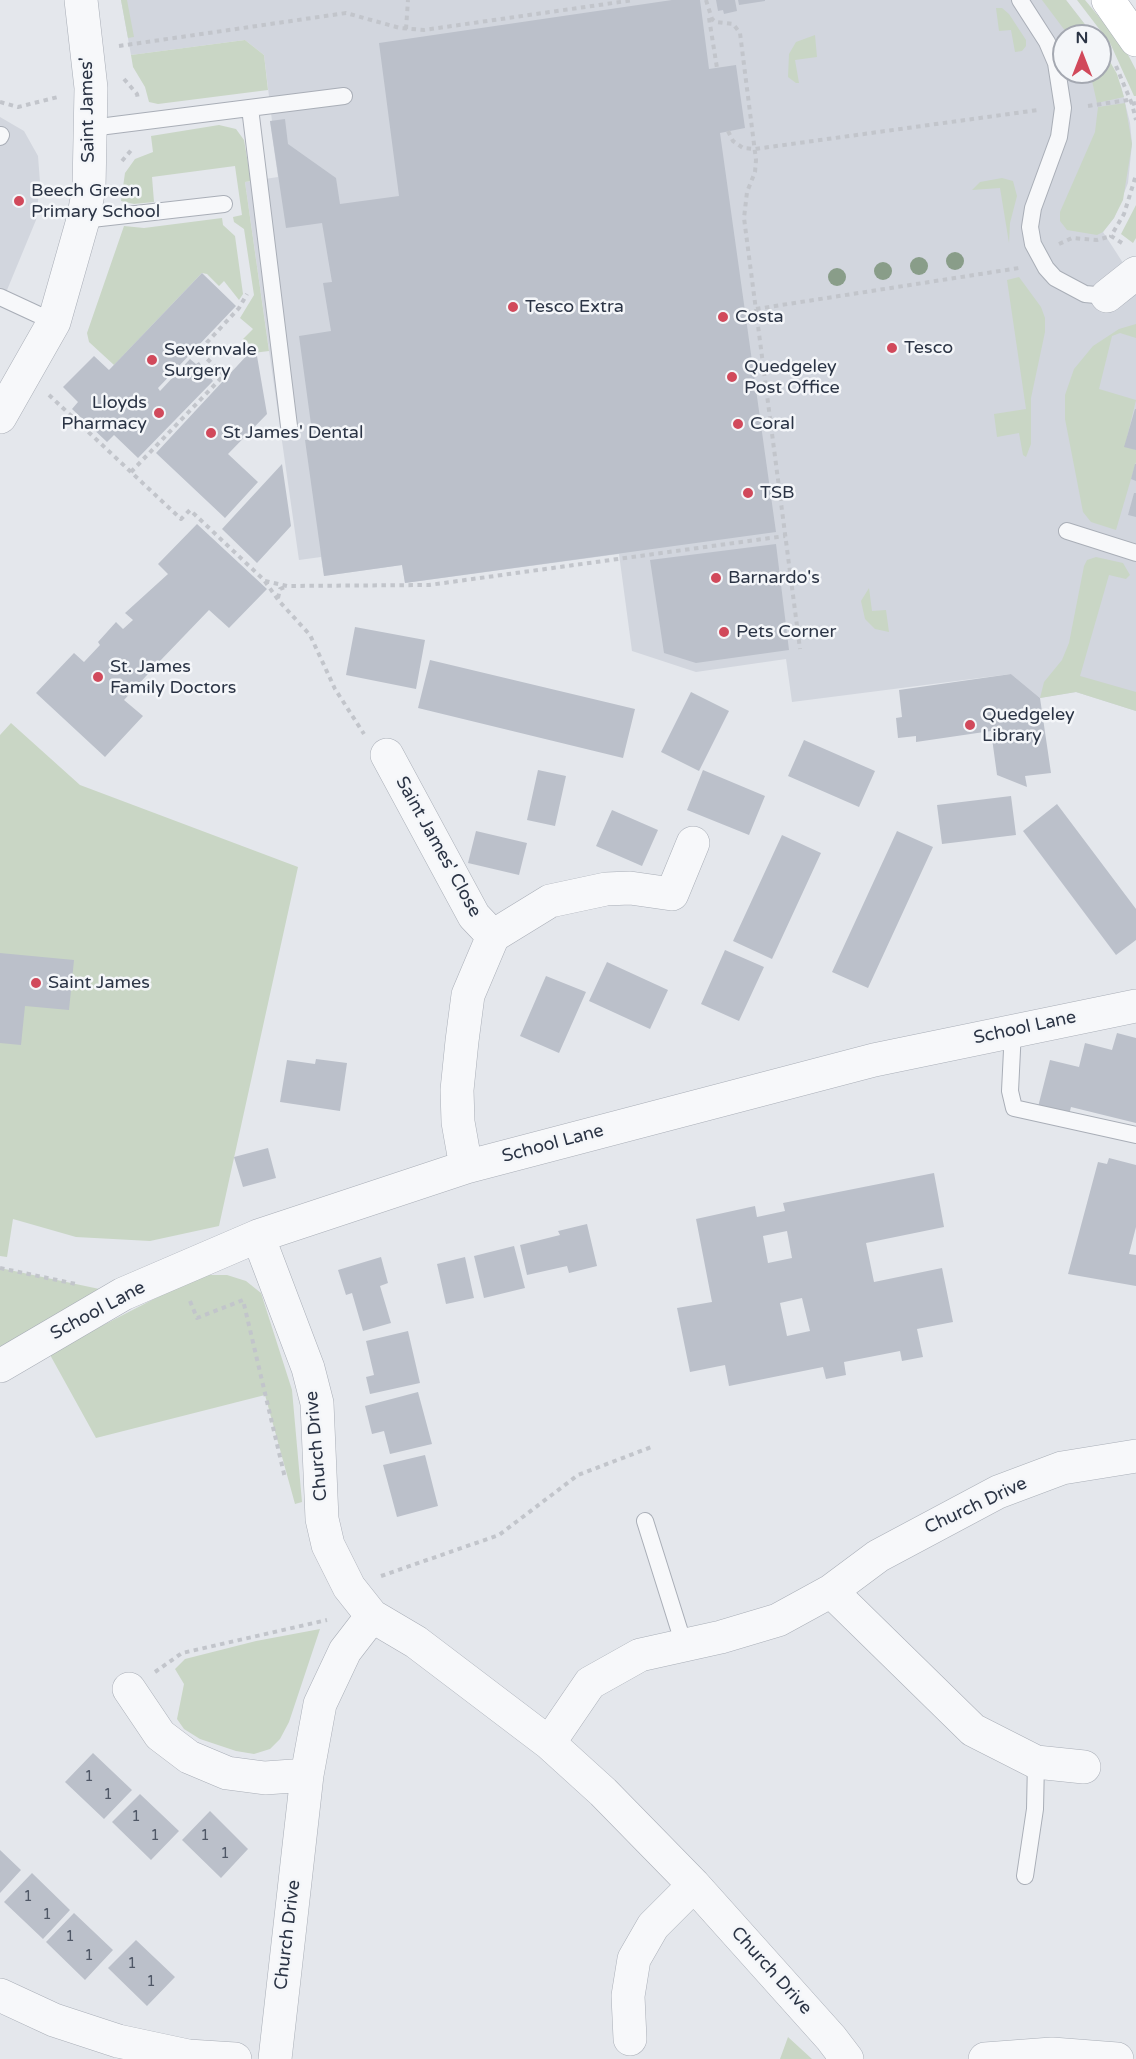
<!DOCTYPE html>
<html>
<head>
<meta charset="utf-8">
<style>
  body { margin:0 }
  #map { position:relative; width:1136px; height:2059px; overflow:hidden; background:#e4e7ec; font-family:"Varela Round",sans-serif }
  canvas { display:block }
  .north { position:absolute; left:1052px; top:24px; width:60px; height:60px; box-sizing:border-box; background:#f4f6f9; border:2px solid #a4a8b1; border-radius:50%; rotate:0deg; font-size:16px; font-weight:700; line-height:24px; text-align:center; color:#2b3445 }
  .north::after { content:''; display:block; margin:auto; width:21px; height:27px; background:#d1495b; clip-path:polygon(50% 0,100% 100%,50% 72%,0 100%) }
</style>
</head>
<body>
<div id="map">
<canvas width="1136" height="2059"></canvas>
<div class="north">N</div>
</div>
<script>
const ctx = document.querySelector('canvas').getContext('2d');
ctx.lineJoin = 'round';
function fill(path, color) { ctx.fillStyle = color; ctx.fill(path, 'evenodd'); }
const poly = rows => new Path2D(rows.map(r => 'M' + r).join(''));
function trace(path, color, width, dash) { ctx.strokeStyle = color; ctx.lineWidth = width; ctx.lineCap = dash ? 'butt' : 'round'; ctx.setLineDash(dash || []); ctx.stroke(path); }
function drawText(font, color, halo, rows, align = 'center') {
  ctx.font = font + ' "Varela Round",sans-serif'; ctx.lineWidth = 5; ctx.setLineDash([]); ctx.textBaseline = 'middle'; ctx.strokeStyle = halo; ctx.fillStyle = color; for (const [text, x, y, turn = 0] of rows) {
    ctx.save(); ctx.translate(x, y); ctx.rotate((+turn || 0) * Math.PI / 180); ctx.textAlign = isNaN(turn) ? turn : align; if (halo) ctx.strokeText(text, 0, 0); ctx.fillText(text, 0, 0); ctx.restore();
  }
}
const built = poly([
  [121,0,1066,0,1094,36,1064,36,1064,72,1100,72,1100,44,1121,86,1130,123,1132,144,1128,183,1114,218,1103,232,1136,283,1136,711,1076,692,1040,698,1011,674,792,702,786,659,696,672,632,651,619,554,405,583,402,565,324,576,321,557,299,560,245,182,278,177,270,121,272,121,264,55,245,40,131,55],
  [0,117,24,131,38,156,40,182,36,220,0,307]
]);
const green = poly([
  [121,0,127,0,134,37,128,38],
  [1042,0,1066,0,1094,36,1069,36],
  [1077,0,1085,0,1124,47,1136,70,1136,96,1134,96,1110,43],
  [996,8,1002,8,1009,14,1026,40,1026,46,1022,51,1015,52,1011,30,999,31],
  [815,35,817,57,795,60,799,83,796,83,788,77,789,54,796,42],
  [245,40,264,55,268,90,158,104,149,102,145,87,133,67,131,55],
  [1100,44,1117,74,1124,97,1097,103,1090,72,1100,72],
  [1125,103,1132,144,1123,200,1114,218,1103,232,1097,235,1067,230,1060,221,1060,212,1095,132,1098,107],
  [219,125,236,129,244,140,251,181,245,182,269,351,253,353,251,351,253,347,243,339,253,329,240,318,254,295,244,229,234,222,233,217,242,215,235,166,152,177,154,202,134,204,121,201,125,173,135,159,153,152,151,136],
  [1002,178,1013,181,1017,196,1010,223,1009,243,1000,188,972,190,980,182],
  [1136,205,1136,238,1133,243,1121,234],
  [222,218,223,225,235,236,243,294,239,300,224,281,219,286,207,274,202,273,114,365,89,342,87,333,124,226,144,228],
  [1019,277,1041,307,1045,318,1045,332,1031,398,1031,444,1026,457,1023,455,1019,433,997,437,994,414,1026,409,1007,280],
  [1136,324,1136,338,1120,333,1112,336,1099,389,1136,400,1125,446,1136,450,1136,462,1116,530,1091,522,1083,512,1065,419,1065,395,1074,369,1093,346,1119,329],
  [1096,557,1123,563,1130,575,1126,579,1109,575,1080,676,1136,692,1136,711,1076,692,1040,698,1044,682,1062,660,1069,643,1084,566,1087,560],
  [869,588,872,611,886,610,889,632,875,629,865,619,861,601],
  [11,723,80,785,298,867,219,1226,150,1241,76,1237,13,1219,7,1257,0,1256,0,735],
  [0,1268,123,1294,0,1366],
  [206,1275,227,1275,246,1281,261,1293,292,1390,302,1502,295,1504,265,1395,96,1438,49,1353,185,1283],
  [320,1629,289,1722,280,1739,270,1749,254,1754,236,1751,200,1739,184,1729,177,1719,184,1684,175,1669,185,1659,256,1641],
  [788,2037,812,2059,780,2059]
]);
const building = poly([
  [672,0,700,0,709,69,736,65,745,128,720,133,776,532,405,583,402,565,324,576,305,440,313,439,299,336,331,331,323,283,332,282,322,223,286,228,270,121,285,119,288,144,336,178,340,204,399,196,379,43],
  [716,0,735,0,737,11,724,14,723,10,718,11],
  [738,0,765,0,765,1,739,5],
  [202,273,236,306,158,388,160,391,190,359,196,364,199,362,213,381,138,458,114,435,107,442,72,409,78,402,63,387,94,356,109,370],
  [251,351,257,356,267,414,228,454,258,482,225,518,156,453],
  [1135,409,1136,409,1136,450,1124,447],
  [282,464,291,526,257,563,222,529],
  [1135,464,1136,464,1136,481,1131,479],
  [1134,493,1136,493,1136,517,1128,515],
  [197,524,267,589,229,628,209,610,159,662,124,700,143,716,105,757,36,693,74,653,84,662,100,645,98,642,116,622,123,629,133,620,125,613,168,574,158,564],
  [776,544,789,650,696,663,664,653,650,560],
  [355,627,425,640,416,689,346,675],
  [430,660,635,709,623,758,418,708],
  [1011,674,1040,698,1051,773,1025,776,1027,787,997,775,991,731,916,742,916,736,898,738,896,718,902,717,899,690],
  [691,692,729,711,699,771,661,752],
  [804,740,875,771,859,807,788,776],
  [538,770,566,776,555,826,527,820],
  [703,770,765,796,749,835,687,810],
  [1011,796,1016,835,942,844,937,805],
  [1057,804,1136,909,1136,940,1116,955,1023,831],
  [612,810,658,830,642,866,596,846],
  [476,831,527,843,519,875,468,863],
  [897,831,933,847,868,988,832,972],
  [782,835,821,853,772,959,733,941],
  [725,950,764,967,739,1021,701,1004],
  [0,953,74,960,69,1010,25,1006,21,1045,0,1043],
  [607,962,668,990,650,1029,589,1001],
  [546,976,586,992,559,1053,520,1036],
  [1117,1033,1136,1038,1136,1123,1071,1107,1069,1115,1038,1107,1050,1060,1079,1067,1085,1043,1112,1050],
  [316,1059,347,1063,340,1111,280,1102,287,1060,315,1064],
  [268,1148,276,1178,243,1187,234,1157],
  [1109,1158,1136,1165,1136,1227,1129,1254,1136,1255,1136,1286,1068,1274,1098,1162,1107,1164],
  [934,1173,944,1227,866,1243,874,1282,942,1268,953,1322,917,1329,923,1357,902,1361,900,1351,844,1362,846,1375,826,1379,823,1367,729,1386,725,1365,690,1372,677,1308,712,1302,696,1219,755,1206,757,1217,785,1211,783,1203],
  [787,1231,792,1258,768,1263,763,1236],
  [802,1298,810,1331,787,1336,780,1303],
  [587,1224,597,1266,569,1273,567,1266,527,1275,520,1245,560,1235,558,1231],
  [514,1246,525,1288,484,1298,474,1256],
  [381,1257,388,1283,380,1286,391,1323,363,1331,352,1293,346,1295,338,1270],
  [465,1257,474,1298,446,1304,437,1264],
  [408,1331,420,1383,370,1394,366,1377,374,1375,366,1341],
  [418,1392,432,1444,390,1454,384,1431,372,1434,365,1406],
  [425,1455,438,1506,397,1517,383,1465],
  [93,1753,132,1790,104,1819,65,1782],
  [140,1794,179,1831,151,1860,112,1822],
  [210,1811,248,1849,221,1878,182,1840],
  [0,1850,21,1870,0,1893],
  [32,1873,70,1910,43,1939,4,1902],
  [74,1913,113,1950,85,1980,46,1942],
  [136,1940,175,1977,147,2006,108,1968]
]);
const path = poly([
  [706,0,712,19,716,22,733,24,740,33,756,160,755,172,747,192,744,218,800,649],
  [709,18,717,68],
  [406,29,408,0],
  [119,46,346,13,400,28,424,30,634,0],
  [1116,66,1132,104],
  [124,79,137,94,138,99],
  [0,102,18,107,58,97],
  [1136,103,1132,104,1136,120],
  [1088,106,1128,100],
  [728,131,733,141,743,148,755,149,1038,110],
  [122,161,133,148],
  [1122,243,1111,236,1124,214,1136,175],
  [1059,244,1072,238,1097,240,1111,236],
  [756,309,1019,268],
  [49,395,181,519,190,510,264,580,279,601,310,635,335,689,364,734],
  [131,472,224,375,199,351,239,308,247,294],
  [265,581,287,586,429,585,785,536],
  [278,598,280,589,287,586],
  [0,1268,76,1284],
  [190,1301,197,1318,243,1300,285,1478],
  [381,1576,499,1535,578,1475,654,1446],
  [155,1672,182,1653,327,1620]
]);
const lane = poly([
  [1020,0,1047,42,1056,63,1063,108,1059,137,1033,208,1030,227,1033,244,1046,268,1055,278,1085,294,1107,296],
  [250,108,289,426],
  [91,128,344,96],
  [0,137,1,135],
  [83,220,224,204],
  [0,297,54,322],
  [1067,531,1136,553],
  [1013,1030,1010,1091,1014,1108,1136,1135],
  [645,1521,684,1645],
  [1025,1876,1035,1809,1036,1762]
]);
const street = poly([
  [1107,296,1136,273],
  [0,417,54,322,83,220,89,188,91,88,81,0],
  [387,755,474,916,493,936,468,995,462,1041,457,1090,458,1122,466,1167],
  [493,936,550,901,606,889,630,888,672,894,693,843],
  [258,1236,308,1368,317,1403,322,1519,328,1545,349,1587,372,1616,416,1642,549,1743,603,1792,694,1885,831,2038,847,2059],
  [0,1366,123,1294,258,1236,466,1167,874,1060,1136,1006],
  [831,1591,973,1730,1036,1762,1084,1767],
  [129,1689,160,1735,189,1757,227,1773,265,1778,307,1775],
  [549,1743,590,1683,640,1655,721,1637,778,1620,831,1591,878,1556,998,1492,1062,1468,1136,1456],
  [0,1995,54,2020,118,2041,188,2056,235,2059],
  [630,2039,628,1996,634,1959,653,1926,694,1885],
  [275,2059,307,1775,320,1704,345,1651,372,1616],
  [985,2059,1052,2054,1117,2059]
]);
const secondary = poly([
  [1108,0,1136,40]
]);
const trees = [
  [955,261],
  [919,266],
  [883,271],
  [837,277]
];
const markers = [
  [19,201,6,"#d1495b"],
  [513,307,6,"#d1495b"],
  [723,317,6,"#d1495b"],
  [892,348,6,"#d1495b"],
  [152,360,6,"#d1495b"],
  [732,377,6,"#d1495b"],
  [159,413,6,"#d1495b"],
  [738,424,6,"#d1495b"],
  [211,433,6,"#d1495b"],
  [748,493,6,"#d1495b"],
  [716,578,6,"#d1495b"],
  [724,632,6,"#d1495b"],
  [98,677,6,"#d1495b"],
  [970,725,6,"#d1495b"],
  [36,983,6,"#d1495b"]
];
const numberNames = [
  ["1",89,1777],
  ["1",108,1795],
  ["1",136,1817],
  ["1",155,1836],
  ["1",205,1836],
  ["1",225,1854],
  ["1",28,1897],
  ["1",47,1915],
  ["1",70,1937],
  ["1",89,1956],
  ["1",132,1964],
  ["1",151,1982]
];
const streetNames = [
  ["Saint James'",88,110,-91],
  ["Saint James' Close",438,847,61],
  ["School Lane",1025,1028,-12],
  ["School Lane",553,1144,-15],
  ["School Lane",98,1311,-28],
  ["Church Drive",317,1446,-95],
  ["Church Drive",976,1506,-25],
  ["Church Drive",288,1935,-83],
  ["Church Drive",771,1971,48]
];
const poiNames = [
  ["Beech Green",31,191],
  ["Primary School",31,212],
  ["Tesco Extra",525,307],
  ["Costa",735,317],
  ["Tesco",904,348],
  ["Severnvale",164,350],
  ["Surgery",164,371],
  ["Quedgeley",744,367],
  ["Post Office",744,388],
  ["Lloyds",147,403,"right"],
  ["Pharmacy",147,424,"right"],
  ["Coral",750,424],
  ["St James' Dental",223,433],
  ["TSB",760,493],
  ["Barnardo's",728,578],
  ["Pets Corner",736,632],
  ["St. James",110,667],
  ["Family Doctors",110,688],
  ["Quedgeley",982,715],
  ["Library",982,736],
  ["Saint James",48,983]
];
fill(built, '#d2d6de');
fill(green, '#c9d6c5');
fill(building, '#bbc0ca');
trace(lane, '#a9aeb7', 18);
trace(street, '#a9aeb7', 34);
trace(secondary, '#a9aeb7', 34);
trace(path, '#c2c5cb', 4, [4.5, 4.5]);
trace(lane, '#f7f8fa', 16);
trace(street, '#f7f8fa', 33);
trace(secondary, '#fff', 33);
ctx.fillStyle = '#899d89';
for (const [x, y] of trees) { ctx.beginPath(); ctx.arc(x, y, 9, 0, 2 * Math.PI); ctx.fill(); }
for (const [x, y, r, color] of markers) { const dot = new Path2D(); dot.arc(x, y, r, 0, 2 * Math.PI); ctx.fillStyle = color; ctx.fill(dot); trace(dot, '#f4f6f9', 2); }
drawText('15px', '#4f5766', null, numberNames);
drawText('18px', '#2b3445', '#f4f6f9', streetNames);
drawText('18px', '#2b3445', '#f4f6f9', poiNames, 'left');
</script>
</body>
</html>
